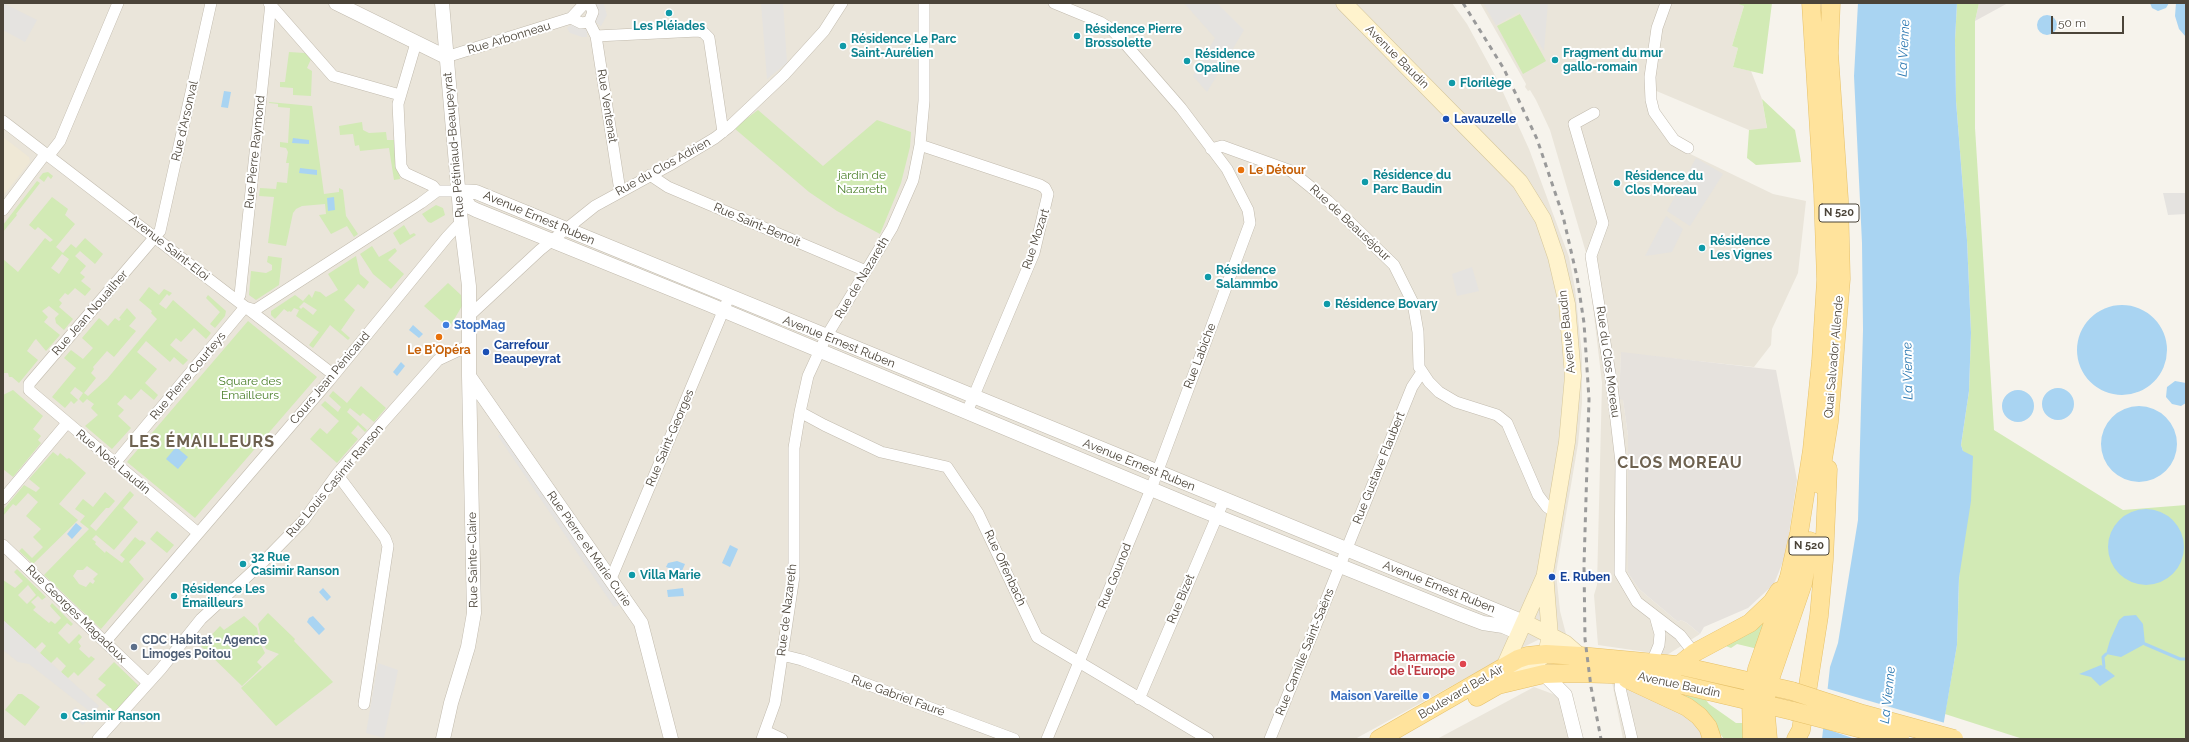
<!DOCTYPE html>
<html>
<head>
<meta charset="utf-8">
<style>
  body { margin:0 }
  #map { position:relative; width:2189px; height:742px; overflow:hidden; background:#f6f3ec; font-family:Raleway,sans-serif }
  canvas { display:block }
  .frame { position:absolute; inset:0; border:4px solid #4b4439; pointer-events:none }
  .scale { position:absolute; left:2051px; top:16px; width:73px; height:18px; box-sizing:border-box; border:2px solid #4b4439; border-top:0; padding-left:5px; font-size:12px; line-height:14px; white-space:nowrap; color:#4b4439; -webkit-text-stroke:3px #fff; paint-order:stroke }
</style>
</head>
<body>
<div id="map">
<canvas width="2189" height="742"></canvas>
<div class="frame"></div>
<div class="scale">50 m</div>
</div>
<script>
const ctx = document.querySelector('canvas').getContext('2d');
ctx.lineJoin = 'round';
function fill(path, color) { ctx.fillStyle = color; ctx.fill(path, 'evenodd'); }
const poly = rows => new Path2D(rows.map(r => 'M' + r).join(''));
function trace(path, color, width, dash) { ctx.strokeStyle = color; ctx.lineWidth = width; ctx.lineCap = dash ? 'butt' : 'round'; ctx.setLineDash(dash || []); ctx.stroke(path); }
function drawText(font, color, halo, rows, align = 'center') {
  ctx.font = font + ' Raleway,sans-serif'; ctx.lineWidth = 4; ctx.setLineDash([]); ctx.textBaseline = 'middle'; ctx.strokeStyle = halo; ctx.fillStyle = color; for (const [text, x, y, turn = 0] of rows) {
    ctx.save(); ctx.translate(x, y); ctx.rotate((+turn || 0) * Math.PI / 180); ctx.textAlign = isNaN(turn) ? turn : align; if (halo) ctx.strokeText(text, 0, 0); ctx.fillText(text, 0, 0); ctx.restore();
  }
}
const residential = poly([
  [3,3,1452,3,1467,24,1497,79,1529,149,1569,257,1575,289,1582,355,1582,403,1578,444,1556,573,1560,611,1566,634,1538,640,1519,649,1355,739,3,739],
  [1480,3,1735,3,1744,6,1732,46,1738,48,1733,67,1751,71,1762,99,1767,129,1749,130,1647,87,1680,149,1773,194,1806,201,1798,273,1772,329,1771,345,1754,367,1621,353,1619,399,1623,399,1628,436,1628,573,1639,589,1678,622,1681,620,1687,623,1700,634,1667,655,1598,645,1594,595,1597,585,1602,383,1587,256,1550,130,1536,100,1530,90,1528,91,1525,87,1526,84],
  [1633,679,1718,739,1623,739,1612,682],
  [1534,687,1561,697,1569,739,1437,739]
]);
const industrial = poly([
  [1979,3,2008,3,1975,21],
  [1621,352,1776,370,1797,480,1786,554,1774,584,1748,608,1704,627,1700,634,1687,623,1681,620,1678,622,1639,589,1628,573,1628,436,1623,400,1619,399]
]);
const education = poly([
  [3,137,29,157,30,162,3,196]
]);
const green = poly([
  [1735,3,1772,3,1763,74,1733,67,1738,48,1732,46,1744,6],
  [1957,3,1979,3,1975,21,1975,128,1994,430,2123,510,2186,505,2186,739,2023,739,1945,714,1957,645,1963,451,1961,445,1969,391,1971,333,1967,240,1956,101,1955,40],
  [1520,14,1546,61,1523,74,1497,26],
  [289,52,305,53,311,59,307,68,312,71,311,96,293,95,293,88,280,87,280,82,285,82],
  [1762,99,1795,130,1801,162,1756,165,1747,158,1749,130,1767,128],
  [269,102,312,106,324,194,339,192,339,188,343,190,346,216,358,234,354,237,347,226,331,234,319,215,326,214,325,204,302,206,296,209,293,213,286,246,268,243,274,197,259,196,260,188,276,189,277,182,287,183,289,163,286,163,288,152,286,148,280,147,280,142,288,143,290,108,278,107,278,104,269,103],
  [758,110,823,166,877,120,911,132,910,147,901,183,880,234,837,211,809,192,734,128],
  [362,122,363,130,369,133,386,132,387,140,396,140,400,179,394,180,389,148,360,151,359,145,355,146,353,134,340,135,339,126],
  [48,172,53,176,51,179,48,176,44,182,39,178,43,173],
  [37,181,40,183,16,214,17,215,3,232,3,225],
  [52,197,68,209,65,215,75,224,56,247,63,253,71,244,76,248,85,238,103,254,95,264,80,251,75,256,86,266,80,273,85,277,81,281,91,289,85,296,75,288,68,295,65,293,59,300,62,303,59,307,73,319,64,330,56,323,55,318,59,314,49,306,42,311,48,317,44,322,60,335,46,351,36,339,34,341,27,351,38,360,19,383,12,377,9,377,8,373,3,373,3,259,18,272,45,238,50,242,53,240,38,227,35,230,29,225],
  [62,254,69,259,59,274,51,268],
  [436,205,443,208,445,215,431,223,428,222,422,214],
  [404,225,410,235,414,233,416,235,400,245,393,233],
  [372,246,379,257,395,248,397,251,388,260,404,274,391,289,373,274,360,254],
  [268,256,282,258,279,285,256,300,249,295,251,271,266,273,272,270,272,265,267,262],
  [356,256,360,274,369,282,364,289,358,284,344,300,355,310,341,330,350,338,348,340,330,325,313,348,309,345,319,332,296,316,299,310,294,308,291,312,289,311,288,312,284,309,275,319,271,315,271,311,295,295,303,301,309,294,312,298,315,291,320,292,326,297,338,290,328,274],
  [304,302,317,310,313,315,303,307,301,309,299,307],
  [448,283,461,295,462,306,449,328,424,306],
  [149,287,159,295,164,289,172,293,169,296,167,294,159,304,166,309,173,300,211,333,206,339,194,328,181,342,176,338,170,345,188,360,183,365,174,357,170,362,146,341,137,352,157,369,145,383,158,395,154,400,141,389,131,400,125,395,117,404,124,410,118,416,131,428,112,449,85,426,98,415,91,408,94,404,87,399,83,403,79,399,83,393,75,387,70,393,78,400,74,404,71,401,65,408,52,397,76,368,64,358,71,350,83,359,93,348,82,338,99,318,108,326,115,318,119,321,121,319,119,318,127,308,136,318,129,326,136,331,114,357,107,351,93,367,94,369,91,373,96,378,84,393,88,396,107,379,157,319,151,313,152,311,139,300],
  [208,295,226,311,225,316,215,328,210,324,220,312,206,298],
  [248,321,317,377,195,518,127,462],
  [361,386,386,408,374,422,363,413,360,416,350,408,347,412,367,430,365,432,358,425,351,433,358,439,337,463,310,439,320,428,327,434,339,421,321,405,325,401,338,412,341,407,329,396,333,391,347,403],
  [13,390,43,416,33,429,41,436,38,440,41,443,13,477,3,469,3,395],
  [53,452,58,456,60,453,67,459,69,458,86,473,59,504,78,520,33,564,19,551,22,548,32,558,43,547,33,537,41,529,26,516,38,502,28,493,16,506,13,504,3,516,3,510,24,485,36,492,40,488,29,479],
  [130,491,134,495,123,508,138,522,114,550,96,535,92,539,96,542,95,544,105,553,106,551,122,563,125,559,120,555,135,537,140,541,142,540,146,543,129,562,144,579,101,629,44,575,89,529,80,522,85,516,75,509,83,499,93,507,105,492,115,501,109,508,106,508,90,526,96,531],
  [87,566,98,574,93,579,95,581,93,584,90,582,86,587,79,584,73,576,77,570,83,570],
  [157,531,174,545,167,553,150,539],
  [17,569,46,597,42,600,38,596,31,602,36,607,33,610,49,623,51,621,55,624,61,618,50,606,52,603,73,624,71,626,67,623,58,633,69,644,79,634,82,637,78,642,81,646,79,649,89,658,91,656,95,659,78,676,74,672,68,678,61,672,66,666,57,657,51,663,40,653,46,646,42,642,35,649,3,620,3,580,15,588,23,581,14,572],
  [28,585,36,595,27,604,18,595],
  [1772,610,1758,649,1737,644,1731,648,1723,645],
  [268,613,295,639,294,641,333,682,276,726,241,688,279,654,266,649,262,641,258,624],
  [244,616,257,628,260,643,265,653,257,662,262,667,242,686,201,646,220,626,224,630],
  [114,662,139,686,115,712,96,695,106,685,98,679],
  [1658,689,1706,700,1709,704,1736,723,1743,723,1744,739,1724,739,1712,723],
  [18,694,22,694,40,707,25,726,5,710]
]);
const parking = poly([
  [3,3,37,20,25,42,3,30],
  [593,3,603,3,604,5,607,15,601,26,595,22,598,12],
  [761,3,783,3,787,63,767,79],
  [1184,3,1217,3,1244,30,1207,92,1193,76,1215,38],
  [1483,3,1548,3,1544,51,1519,12,1496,25],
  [572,24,581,29,587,29,587,37,582,37,570,33,567,28],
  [1696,158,1723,174,1690,226,1667,211],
  [2163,193,2186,193,2186,214,2168,215],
  [1666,216,1683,229,1672,252,1645,256],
  [1472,267,1479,291,1457,296,1452,274],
  [503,432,620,605,614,607,498,436],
  [3,620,99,706,93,714,29,664,18,662,3,650],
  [378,663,398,670,384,738,366,733],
  [75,707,90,717,83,725,69,714]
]);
const water = poly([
  [1858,3,1957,3,1955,40,1956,101,1967,240,1971,333,1969,391,1961,445,1963,451,1973,456,1971,501,1959,578,1957,645,1941,739,1822,739,1830,667,1838,643,1858,520,1863,330,1862,243,1854,76],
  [2150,3,2169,3,2166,8,2158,11,2152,8],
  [2176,3,2186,3,2186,37,2179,29,2175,16],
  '2037 25a10 10 0 1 1 20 0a10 10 0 1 1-20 0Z',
  [224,91,231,92,228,108,221,107],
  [293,138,309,140,309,144,292,143],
  [300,168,317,170,317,175,299,173],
  [334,197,335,210,328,211,327,198],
  '2077 350a45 45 0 1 1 90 0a45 45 0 1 1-90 0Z',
  [413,325,423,334,419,338,409,330],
  [401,362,405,366,397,376,393,372],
  [2175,381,2186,383,2186,403,2181,406,2172,404,2166,397,2167,387],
  '2042 404a16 16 0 1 1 32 0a16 16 0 1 1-32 0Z',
  '2002 406a16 16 0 1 1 32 0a16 16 0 1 1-32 0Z',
  '2101 444a38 38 0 1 1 76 0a38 38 0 1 1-76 0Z',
  [176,447,188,457,178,469,166,459],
  '2108 547a38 38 0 1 1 76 0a38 38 0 1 1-76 0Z',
  [76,523,82,528,72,539,67,534],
  [730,545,738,549,730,567,722,563],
  [677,561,685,564,681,573,666,567,668,563],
  [323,588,331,597,327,601,319,592],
  [683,588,684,596,668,597,667,590],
  [2136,615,2143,624,2145,644,2121,657,2106,654,2110,640,2119,620,2124,616],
  [313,616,325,629,319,635,307,622,309,618],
  [2101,665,2115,676,2100,686,2091,677,2079,674]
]);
const pier = poly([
  [1825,688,1945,723,1943,739,1855,739,1821,727]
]);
const stream = poly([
  [2145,644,2180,659,2186,659],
  [2104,667,2103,657,2106,654]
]);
const minor = poly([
  [269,3,333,76,400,95],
  [1666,3,1657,28,1650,77,1651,100,1654,112,1674,140,1688,148],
  [571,18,581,23,589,22,593,12,589,3],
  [589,22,596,36,620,191],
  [596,36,698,31,703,32,709,38,723,132],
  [416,43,398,104,401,166,405,173,433,186,437,191],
  [446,57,571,18,585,3],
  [1594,113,1574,124,1603,223,1591,256,1612,386,1621,462,1620,573,1637,602,1680,635,1694,653],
  [3,121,334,375],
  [920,145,1040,185,1045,188,1048,194,1034,253,967,412],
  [1211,149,1222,146,1291,171,1328,201,1394,265,1413,303,1418,332,1419,367,1429,382,1439,392,1456,402,1497,415,1507,423,1538,495,1547,507,1555,512],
  [49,155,60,141,118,3],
  [650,175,668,187,866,271],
  [3,210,46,153],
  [236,299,240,295,271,3],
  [245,307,255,310,421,203,437,191,459,191],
  [470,315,540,250,595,206,670,165,715,138,729,127,784,75,824,31,842,3],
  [800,412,824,425,881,452,947,467,978,513,1037,637,1208,739],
  [115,463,245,307],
  [337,474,385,538,388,546,364,704],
  [3,499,67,423],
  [198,533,29,390,29,384,160,231,211,3],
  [3,545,148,683],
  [609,576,613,574,729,297],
  [105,642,329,381,447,237,461,222],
  [782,655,802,660,1014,739],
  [1652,662,1659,645,1660,634,1655,616],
  [1621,675,1620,688,1632,739],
  [1139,699,1224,500],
  [765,731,782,739],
  [98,739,161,669,201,619,264,561,304,520,337,474,438,360,470,345],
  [762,739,775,703,794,576,794,448,800,412,808,376,826,337,892,228,913,180,920,145,924,101,924,3],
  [1047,739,1151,489,1250,223,1248,210,1227,169,1181,108,1121,39,1111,29,1100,22,1054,3],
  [1270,739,1412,387,1422,372]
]);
const tertiary = poly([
  [336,3,446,57],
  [442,3,461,222,469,286,469,376,474,613,468,647,451,703,443,739],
  [459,191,470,207,476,210,708,304,1199,509,1462,615,1483,623,1503,626,1519,633],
  [459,191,476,192,1524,622],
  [469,376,641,623,671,739],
  [1544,674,1565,695,1576,739]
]);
const secondary = poly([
  [1344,3,1520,182,1543,219,1556,257,1567,304,1573,376,1567,442,1545,573,1550,636,1546,654,1534,663,1509,676,1499,685],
  [1524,622,1565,643,1580,656,1575,659],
  [1504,667,1545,575]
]);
const primary = poly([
  [1819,484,1829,422,1841,279,1839,199,1829,53,1831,3],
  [1672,671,1694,653,1750,623,1772,602,1779,591],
  [1627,679,1687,707,1699,716,1708,727,1712,739],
  [1477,697,1498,685,1544,674,1575,673,1640,675,1793,711],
  [1379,739,1518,659,1527,656,1546,654,1580,656,1677,665,1792,691],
  [1752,739,1751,700,1757,669,1789,577,1799,533,1812,450,1821,361,1826,280,1823,193,1811,3],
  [1768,739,1765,704,1768,685,1803,583,1810,541],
  [1796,739,1801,730,1819,616,1824,560,1828,469]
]);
const rail = poly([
  [1463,3,1504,69,1537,139,1563,216,1577,277,1584,323,1589,399,1584,565,1585,639,1591,687,1601,739]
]);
const primaryBridge = poly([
  [1792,691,1863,714,1954,739],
  [1793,711,1900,739]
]);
const markers = [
  [669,13,4,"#0f9aa8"],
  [1077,36,4,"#0f9aa8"],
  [843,46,4,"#0f9aa8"],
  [1555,60,4,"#0f9aa8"],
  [1187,61,4,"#0f9aa8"],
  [1452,83,4,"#0f9aa8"],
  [1446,119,4,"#1a4fb4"],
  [1241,170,4,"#e8710a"],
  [1365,182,4,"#0f9aa8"],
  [1617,183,4,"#0f9aa8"],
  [1702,248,4,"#0f9aa8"],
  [1208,277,4,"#0f9aa8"],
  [1327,304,4,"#0f9aa8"],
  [446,325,4,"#3f7fe0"],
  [439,337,4,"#e8710a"],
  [486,352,4,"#1a4fb4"],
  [243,564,4,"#0f9aa8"],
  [632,575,4,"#0f9aa8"],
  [1552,577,4,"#1a4fb4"],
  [174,596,4,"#0f9aa8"],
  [134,647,4,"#5c6f8a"],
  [1463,664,4,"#e0444e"],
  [1426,696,4,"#3f7fe0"],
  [64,716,4,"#0f9aa8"]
];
const shields = [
  [1839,213,40],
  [1809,546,40]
];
const shieldNames = [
  ["N 520",1839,213],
  ["N 520",1809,546]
];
const cultureNames = [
  ["Les Pléiades",669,26,"center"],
  ["Résidence Pierre",1085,29],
  ["Brossolette",1085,43],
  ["Résidence Le Parc",851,39],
  ["Saint-Aurélien",851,53],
  ["Fragment du mur",1563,53],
  ["gallo-romain",1563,67],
  ["Résidence",1195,54],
  ["Opaline",1195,68],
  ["Florilège",1460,83],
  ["Résidence du",1373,175],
  ["Parc Baudin",1373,189],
  ["Résidence du",1625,176],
  ["Clos Moreau",1625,190],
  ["Résidence",1710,241],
  ["Les Vignes",1710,255],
  ["Résidence",1216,270],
  ["Salammbo",1216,284],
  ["Résidence Bovary",1335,304],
  ["32 Rue",251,557],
  ["Casimir Ranson",251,571],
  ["Villa Marie",640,575],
  ["Résidence Les",182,589],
  ["Émailleurs",182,603],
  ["Casimir Ranson",72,716]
];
const streetNames = [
  ["Rue Arbonneau",509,38,-17],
  ["Avenue Baudin",1397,57,45],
  ["Rue Ventenat",607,106,81],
  ["Rue d'Arsonval",185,121,-77],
  ["Rue Pétiniaud-Beaupeyrat",454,145,-95],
  ["Rue Pierre Raymond",255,152,-84],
  ["Rue du Clos Adrien",663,167,-29],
  ["Avenue Ernest Ruben",539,218,23],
  ["Rue de Beauséjour",1350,223,43],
  ["Rue Saint-Benoit",757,225,23],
  ["Rue Mozart",1036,239,-72],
  ["Avenue Saint-Eloi",169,248,38],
  ["Rue de Nazareth",862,278,-59],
  ["Rue Jean Nouailher",90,313,-49],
  ["Avenue Baudin",1567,332,-96],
  ["Avenue Ernest Ruben",839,342,22],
  ["Rue Labiche",1200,356,-69],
  ["Quai Salvador Allende",1834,357,-85],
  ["Rue du Clos Moreau",1608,362,82],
  ["Rue Pierre Courteys",188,376,-50],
  ["Cours Jean Pénicaud",330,378,-50],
  ["Rue Saint-Georges",670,438,-67],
  ["Rue Noël Laudin",113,462,40],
  ["Avenue Ernest Ruben",1139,465,22],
  ["Rue Gustave Flaubert",1379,468,-68],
  ["Rue Louis Casimir Ranson",335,481,-50],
  ["Rue Pierre et Marie Curie",589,549,55],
  ["Rue Sainte-Claire",473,560,-91],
  ["Rue Offenbach",1005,568,65],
  ["Rue Gounod",1115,576,-68],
  ["Avenue Ernest Ruben",1439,587,22],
  ["Rue Bizet",1181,599,-67],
  ["Rue de Nazareth",787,610,-83],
  ["Rue Georges Magadoux",76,614,44],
  ["Rue Camille Saint-Saëns",1305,652,-68],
  ["Avenue Baudin",1679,685,12],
  ["Boulevard Bel Air",1461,692,-30],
  ["Rue Gabriel Fauré",898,696,20]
];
const transitNames = [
  ["Lavauzelle",1454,119],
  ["Carrefour",494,345],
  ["Beaupeyrat",494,359],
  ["E. Ruben",1560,577]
];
const foodNames = [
  ["Le Détour",1249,170],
  ["Le B'Opéra",439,350,"center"]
];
const parkNames = [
  ["jardin de",862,175],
  ["Nazareth",862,189],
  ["Square des",250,381],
  ["Émailleurs",250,395]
];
const shopNames = [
  ["StopMag",454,325],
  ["Maison Vareille",1418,696,"right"]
];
const serviceNames = [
  ["CDC Habitat - Agence",142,640],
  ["Limoges Poitou",142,654]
];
const healthNames = [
  ["Pharmacie",1455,657],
  ["de l'Europe",1455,671]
];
const waterNames = [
  ["La Vienne",1904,48,-87],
  ["La Vienne",1908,371,-91],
  ["La Vienne",1888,695,-84]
];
const districtNames = [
  ["LES ÉMAILLEURS",202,442],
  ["CLOS MOREAU",1680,463]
];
fill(residential, '#eae5da');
fill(industrial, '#e6e2dd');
fill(education, '#efe8d6');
fill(green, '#d2eab5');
fill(parking, '#e5e3e0');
fill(water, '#a9d4f2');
fill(pier, '#f6f3ec');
trace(stream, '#a9d4f2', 3);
trace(minor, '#c2bbae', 12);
trace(tertiary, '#c2bbae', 15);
trace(secondary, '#d6c79b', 17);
trace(primary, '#e6c16a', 19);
trace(minor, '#fff', 11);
trace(tertiary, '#fff', 14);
trace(secondary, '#fff3cd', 16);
trace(primary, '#ffe39c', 18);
trace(rail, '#9a9a9a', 3, [5, 5]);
trace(primaryBridge, '#e6c16a', 19, []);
trace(primaryBridge, '#ffe39c', 18);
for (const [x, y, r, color] of markers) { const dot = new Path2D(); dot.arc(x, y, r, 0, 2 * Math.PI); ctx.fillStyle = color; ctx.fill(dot); trace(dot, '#fff', 1.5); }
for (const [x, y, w] of shields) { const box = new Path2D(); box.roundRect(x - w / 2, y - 9, w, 18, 3); ctx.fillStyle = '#fff'; ctx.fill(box); trace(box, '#4b4439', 1); }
drawText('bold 11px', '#4b4439', null, shieldNames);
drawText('bold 12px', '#0d838f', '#fff', cultureNames, 'left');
drawText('12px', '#4b4439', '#fff', streetNames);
drawText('bold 12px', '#164399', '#fff', transitNames, 'left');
drawText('bold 12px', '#c56008', '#fff', foodNames, 'left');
drawText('12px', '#4a7f2a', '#fff', parkNames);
drawText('bold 12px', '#366cbe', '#fff', shopNames, 'left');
drawText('bold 12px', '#4e5e75', '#fff', serviceNames, 'left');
drawText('bold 12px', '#be3a42', '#fff', healthNames, 'right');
drawText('italic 13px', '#2e7ab2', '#fff', waterNames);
ctx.letterSpacing = '1px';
drawText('bold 16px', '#6e6250', '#fff', districtNames);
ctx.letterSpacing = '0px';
</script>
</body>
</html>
